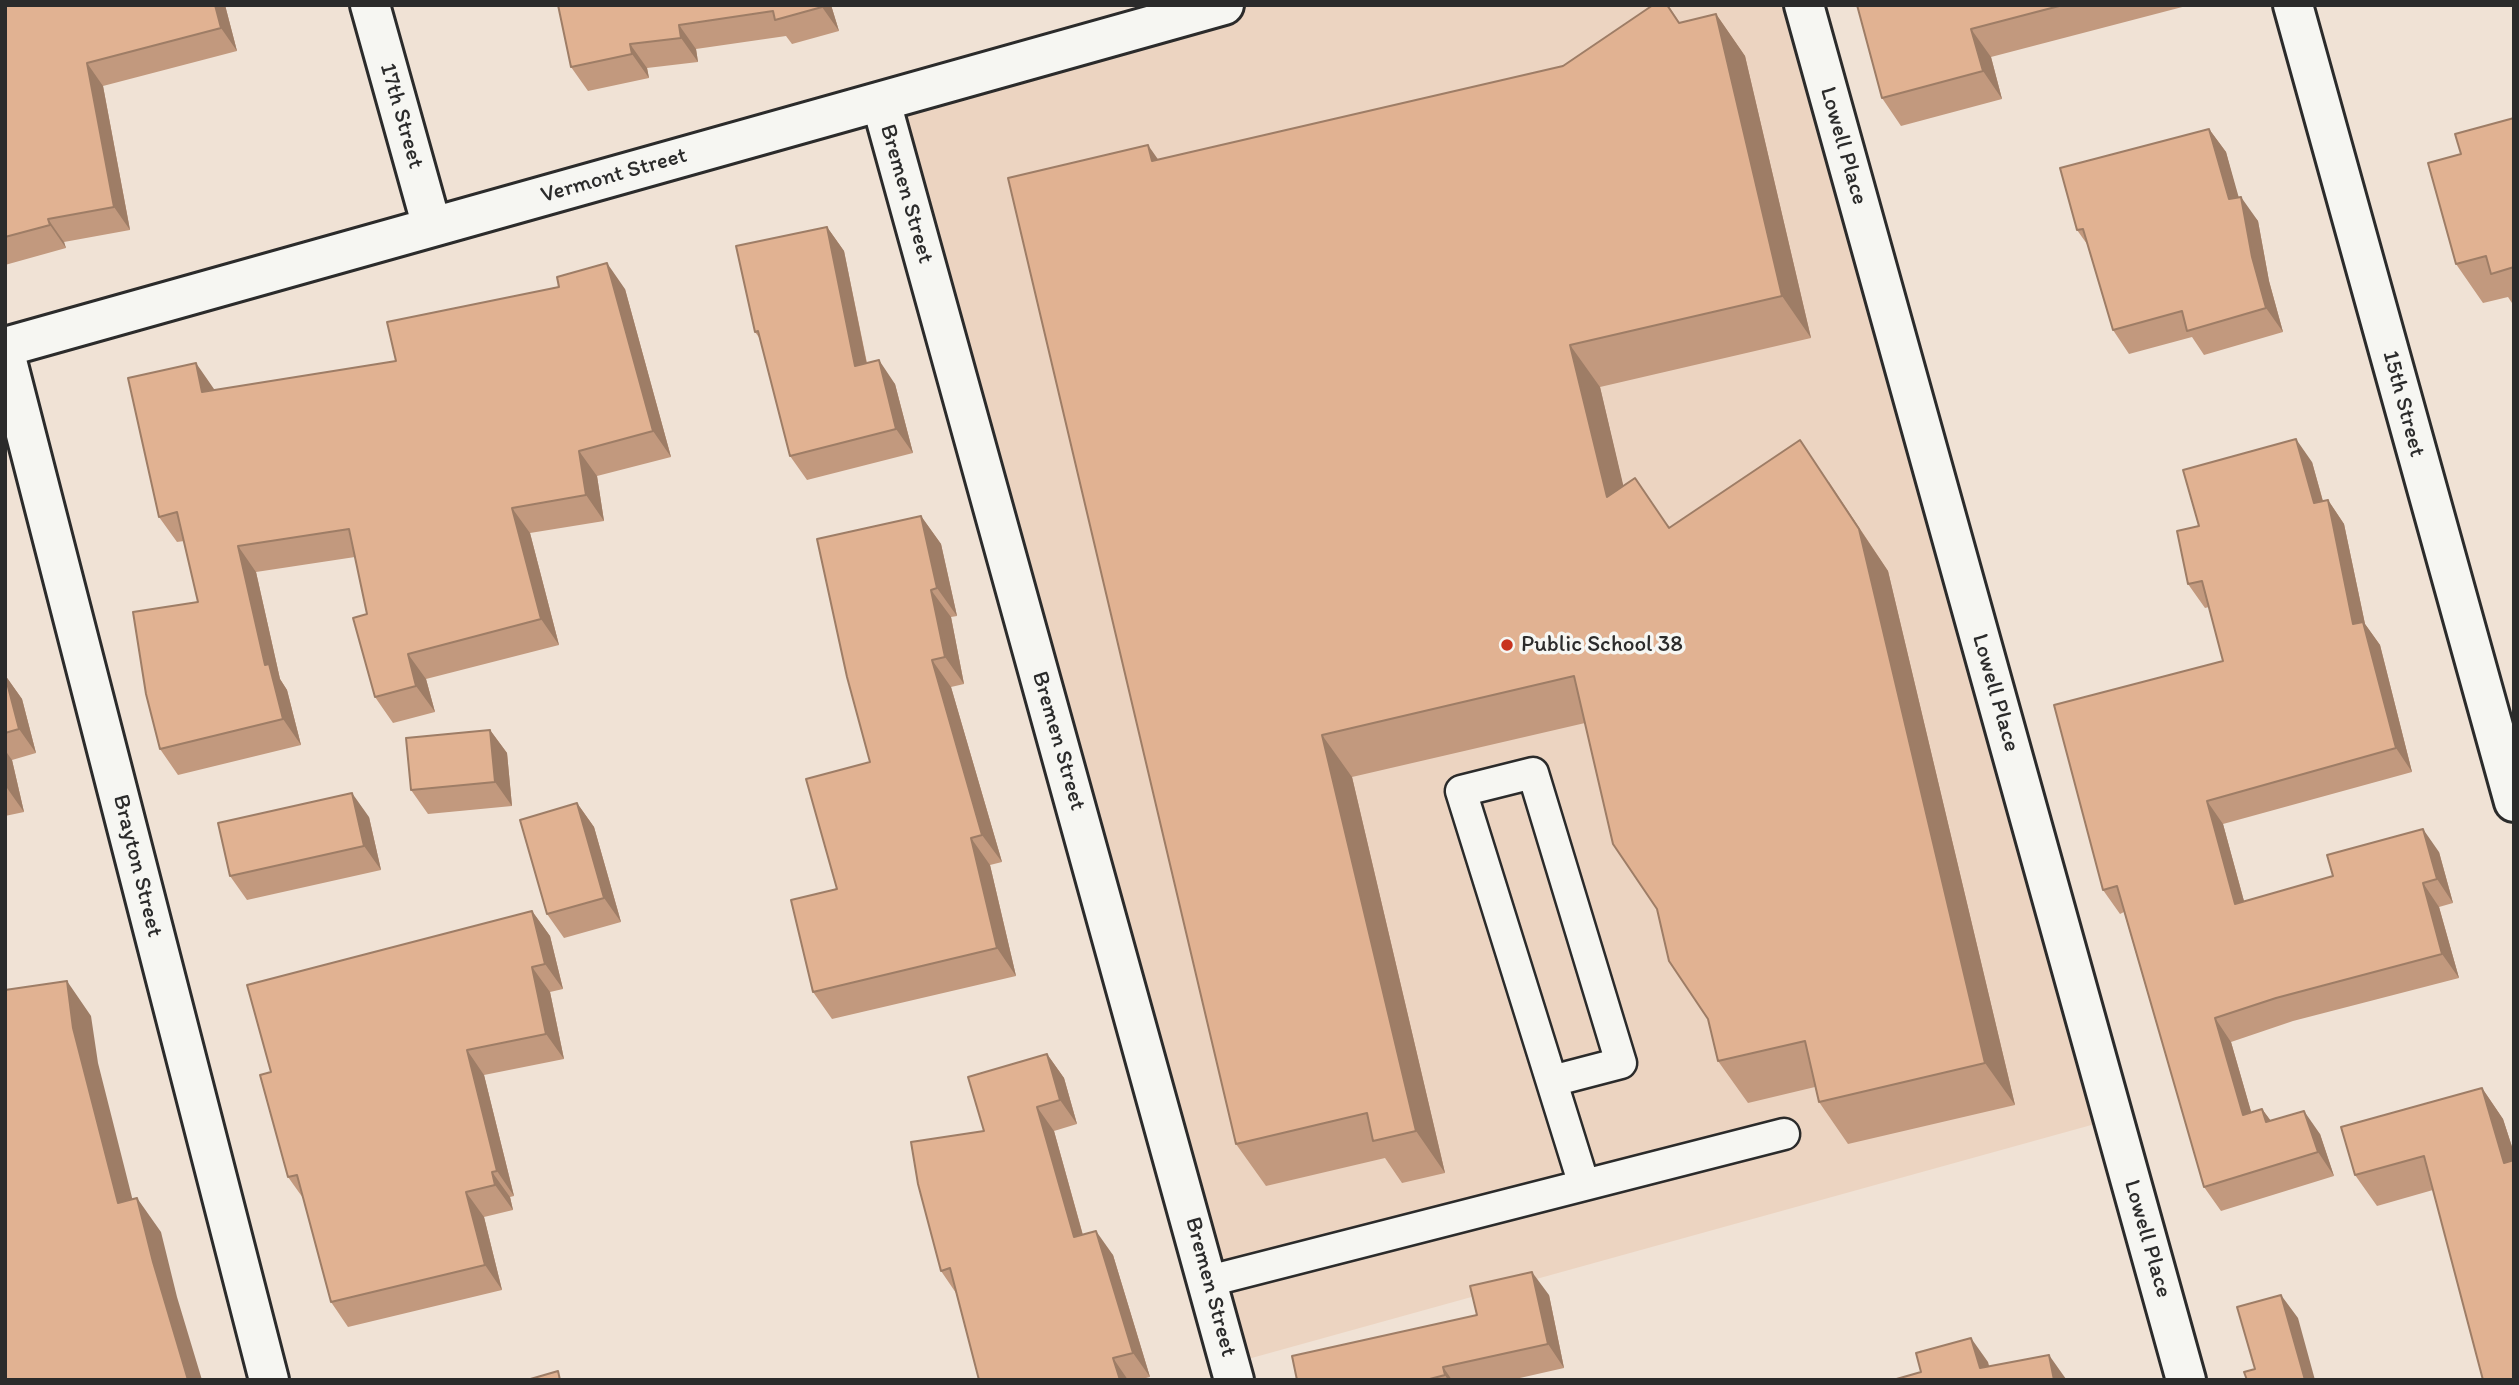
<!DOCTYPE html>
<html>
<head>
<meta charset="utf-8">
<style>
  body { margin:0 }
  #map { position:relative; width:2519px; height:1385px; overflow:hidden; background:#f0e2d5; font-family:Itim,sans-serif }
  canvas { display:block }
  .frame { position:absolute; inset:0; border:7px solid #2b2b2b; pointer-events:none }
</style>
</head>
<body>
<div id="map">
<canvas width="2519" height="1385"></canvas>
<div class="frame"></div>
</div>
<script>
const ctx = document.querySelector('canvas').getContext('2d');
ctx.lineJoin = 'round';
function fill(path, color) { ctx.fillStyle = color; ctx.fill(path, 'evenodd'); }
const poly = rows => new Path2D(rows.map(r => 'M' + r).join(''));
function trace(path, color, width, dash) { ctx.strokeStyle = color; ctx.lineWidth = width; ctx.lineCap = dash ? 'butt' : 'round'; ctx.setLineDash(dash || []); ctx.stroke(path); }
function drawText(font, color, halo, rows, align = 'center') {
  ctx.font = font + ' Itim,sans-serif'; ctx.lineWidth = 7; ctx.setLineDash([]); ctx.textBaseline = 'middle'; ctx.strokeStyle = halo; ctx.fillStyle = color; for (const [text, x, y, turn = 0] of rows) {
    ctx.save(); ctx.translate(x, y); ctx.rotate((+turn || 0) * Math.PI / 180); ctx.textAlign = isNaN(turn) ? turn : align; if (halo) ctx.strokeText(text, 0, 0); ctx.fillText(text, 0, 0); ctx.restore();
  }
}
const built = poly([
  [1224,5,1804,5,2113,1119,1230,1364,881,102]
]);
const service = poly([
  [1552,1081,1621,1063,1533,773,1461,791,1584,1185],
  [1209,1281,1784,1134]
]);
const minor = poly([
  [370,5,432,227],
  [1804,5,2186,1380],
  [2293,5,2514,802],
  [881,102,1234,1380],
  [5,347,1224,5],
  [5,353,269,1380]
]);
const wall = poly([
  [5,5,225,5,237,51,103,86,130,230,64,242,66,248,5,265],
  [558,5,831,5,839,31,792,44,786,36,696,49,698,62,647,68,649,78,588,91,571,67],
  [1668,5,1680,23,1716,14,1745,56,1811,338,1600,387,1623,486,1670,527,1829,482,1888,571,2015,1105,1848,1144,1819,1102,1815,1087,1748,1103,1718,1061,1708,1019,1657,909,1585,723,1352,777,1445,1173,1402,1183,1385,1158,1266,1186,1236,1144,1158,160,1563,66],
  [1857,5,2190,5,1991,57,2002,99,1901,126,1882,98],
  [2514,118,2514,306,2508,297,2483,303,2456,264],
  [2209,129,2226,152,2238,198,2258,221,2269,281,2283,332,2204,355,2192,337,2129,354,2113,330,2087,244,2077,230],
  [827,227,844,251,867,363,895,384,913,453,807,480,790,456,761,340,755,332],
  [625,289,671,457,597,476,604,521,530,533,559,645,426,679,435,712,393,723,375,697,367,614,355,557,256,572,280,679,287,690,301,745,178,775,160,749,198,602,184,541,177,542,159,517,214,389,214,390,396,361],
  [2312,462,2323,501,2328,500,2344,524,2365,624,2380,645,2412,772,2223,824,2244,901,2439,852,2453,903,2439,907,2459,978,2293,1021,2231,1042,2251,1112,2262,1109,2271,1121,2320,1134,2334,1176,2221,1211,2204,1187,2124,912,2120,914,2103,890,2223,661,2209,607,2205,608,2188,584,2199,526],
  [921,516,941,544,957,616,951,617,964,684,951,687,1002,862,990,865,1016,976,832,1019,813,992,837,889,870,762],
  [5,675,22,699,36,753,12,760,24,812,5,816],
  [490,730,507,753,512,806,428,814,411,790],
  [577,803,594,827,621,922,564,938,547,914],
  [369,817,381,870,247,900,230,876],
  [532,911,550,936,563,989,550,992,564,1059,484,1075,514,1196,510,1197,513,1210,484,1217,502,1290,348,1327,331,1302,303,1198,288,1177,271,1072],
  [1047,1054,1064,1078,1077,1124,1054,1131,1083,1235,1113,1255,1150,1377,1138,1380,979,1380,956,1293,941,1271,984,1131],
  [2482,1088,2503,1119,2514,1153,2514,1380,2433,1190,2377,1206,2355,1175],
  [1549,1295,1564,1368,1511,1380,1297,1380,1477,1315]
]);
const shadedWall = poly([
  [215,5,225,5,237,51,221,28],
  [822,5,831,5,839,31,822,7],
  [1716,14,1745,56,1811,338,1782,296],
  [679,25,696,49,698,62,681,38],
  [1971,29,1991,57,2002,99,1983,71],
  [630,44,647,68,649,78,632,54],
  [87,63,103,86,130,230,114,207],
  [2209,129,2226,152,2246,223,2229,199],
  [1148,145,1178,188,1152,161],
  [2241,197,2258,221,2269,281,2283,332,2266,308,2252,257],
  [48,219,64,242,66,248,50,225],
  [827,227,844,251,872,390,855,366],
  [607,263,625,289,671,457,653,431],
  [1570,345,1600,387,1636,539,1607,497],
  [879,360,895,384,913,453,896,429],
  [196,363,214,389,220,418,202,392],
  [2296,439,2312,462,2330,527,2314,503],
  [1800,440,1888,571,2015,1105,1985,1063],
  [579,451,597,476,604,521,586,495],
  [2328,500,2344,524,2365,624,2380,645,2412,772,2396,748,2353,624],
  [512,508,530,533,559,645,541,619],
  [921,516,941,544,957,616,937,588],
  [238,546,256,572,280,679,287,690,301,745,283,719,265,665],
  [931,590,951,617,964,684,945,657],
  [408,654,426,679,435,712,416,686],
  [932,660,951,687,1002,862,982,835],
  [5,675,22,699,36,753,19,729],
  [490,730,507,753,512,806,495,782],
  [1322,735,1352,777,1445,1173,1416,1131],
  [5,750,12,760,24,812,7,788,5,780],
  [352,793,369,817,381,870,364,846],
  [2207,801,2223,824,2251,927,2235,904],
  [577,803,594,827,621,922,604,898],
  [2423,829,2439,852,2453,903,2437,879],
  [971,838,990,865,1016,976,997,948],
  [2423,883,2439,907,2459,978,2442,954],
  [532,911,550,936,563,989,545,964],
  [532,967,550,992,564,1059,546,1034],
  [67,981,91,1016,98,1063,142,1237,118,1203,73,1028],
  [2215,1018,2231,1042,2259,1139,2243,1115],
  [467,1050,484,1075,514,1196,497,1171],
  [1047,1054,1064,1078,1077,1124,1060,1100],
  [2482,1088,2503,1119,2514,1153,2514,1177,2504,1163],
  [1037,1107,1054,1131,1090,1261,1074,1237],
  [2262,1109,2279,1132,2266,1122],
  [2304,1111,2320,1134,2334,1176,2318,1152],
  [492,1172,510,1197,513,1210,495,1185],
  [466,1192,484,1217,502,1290,485,1265],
  [137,1198,161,1232,177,1297,202,1380,188,1380,153,1262],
  [1096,1231,1113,1255,1150,1377,1133,1353],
  [1532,1272,1549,1295,1564,1368,1548,1344],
  [2281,1295,2298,1318,2315,1380,2305,1380],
  [1971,1338,1988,1362,1993,1380,1980,1368],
  [2049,1355,2066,1379,2066,1380,2054,1380],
  [1113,1358,1128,1380,1120,1380],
  [1443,1367,1452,1380,1448,1380,1445,1375]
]);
const building = poly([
  [5,5,215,5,221,28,87,63,114,207,48,219,50,225,5,237,5,5],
  [558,5,822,5,822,7,775,20,773,11,679,25,681,38,630,44,632,54,571,67,558,5],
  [1653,5,1667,5,1679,23,1716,14,1782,296,1570,345,1607,497,1635,478,1669,528,1800,440,1859,529,1985,1063,1819,1102,1805,1041,1718,1061,1708,1019,1669,961,1657,909,1613,844,1574,676,1322,735,1416,1131,1373,1141,1367,1113,1236,1144,1008,178,1148,145,1152,161,1563,66,1653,5],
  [1857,5,2063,5,1971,29,1983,71,1882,98,1857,5],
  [2514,118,2514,267,2491,274,2486,256,2456,264,2428,163,2461,154,2455,134,2514,118],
  [2209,129,2229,199,2241,197,2252,257,2266,308,2187,331,2182,311,2113,330,2083,229,2077,230,2060,168,2209,129],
  [827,227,855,366,879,360,896,429,790,456,758,331,755,332,736,246,827,227],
  [607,263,653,431,579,451,586,495,512,508,541,619,408,654,416,686,375,697,353,618,367,614,349,529,238,546,265,665,269,664,283,719,160,749,146,694,133,612,198,602,177,512,159,517,128,378,196,363,202,392,396,361,387,322,559,287,557,277,607,263],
  [2296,439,2314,503,2328,500,2353,624,2363,622,2396,748,2207,801,2235,904,2333,876,2327,855,2423,829,2437,879,2423,883,2442,954,2276,998,2215,1018,2243,1115,2262,1109,2266,1122,2304,1111,2318,1152,2204,1187,2117,886,2103,890,2054,705,2223,661,2202,581,2188,584,2177,531,2199,526,2183,470,2296,439],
  [921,516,937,588,931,590,945,657,932,660,982,835,971,838,997,948,813,992,791,900,837,889,806,779,870,762,847,677,817,539,921,516],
  [5,675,19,729,5,733,5,675],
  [490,730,495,782,411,790,406,738,490,730],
  [352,793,364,846,230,876,218,823,352,793],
  [577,803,604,898,547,914,520,820,577,803],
  [532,911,545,964,532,967,546,1034,467,1050,497,1171,492,1172,495,1185,466,1192,485,1265,331,1302,297,1175,288,1177,260,1075,271,1072,247,985,532,911],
  [67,981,73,1028,118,1203,137,1198,153,1262,188,1380,5,1380,5,990,67,981],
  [1047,1054,1060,1100,1037,1107,1074,1237,1096,1231,1133,1353,1113,1358,1120,1380,979,1380,950,1268,941,1271,918,1184,911,1142,984,1131,968,1077,1047,1054],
  [2482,1088,2504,1163,2514,1160,2514,1380,2483,1380,2424,1156,2355,1175,2341,1127,2482,1088],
  [1532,1272,1548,1344,1443,1367,1445,1375,1426,1380,1297,1380,1292,1356,1477,1315,1470,1286,1532,1272],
  [2281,1295,2305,1380,2247,1380,2244,1372,2255,1369,2237,1307,2281,1295],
  [1971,1338,1980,1368,2049,1355,2054,1380,1893,1380,1921,1372,1916,1353,1971,1338],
  [558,1371,560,1380,527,1380,558,1371]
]);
const markers = [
  [1507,645,7,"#c8321e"]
];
const streetNames = [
  ["17th Street",401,116,74],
  ["Lowell Place",1843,146,74],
  ["Vermont Street",614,176,-16],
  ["Bremen Street",906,194,74],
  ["15th Street",2403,404,75],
  ["Lowell Place",1995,693,74],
  ["Bremen Street",1058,741,74],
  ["Brayton Street",137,866,76],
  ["Lowell Place",2147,1239,74],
  ["Bremen Street",1210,1287,75]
];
const poiNames = [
  ["Public School 38",1521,645]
];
fill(built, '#ecd4c1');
trace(service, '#2b2b2b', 35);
trace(minor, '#2b2b2b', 44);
trace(service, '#f6f6f2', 30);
trace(minor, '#f6f6f2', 38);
fill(wall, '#c2997e');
fill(shadedWall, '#9e7d66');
fill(building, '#e1b292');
trace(building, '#9e7d66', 2);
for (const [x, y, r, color] of markers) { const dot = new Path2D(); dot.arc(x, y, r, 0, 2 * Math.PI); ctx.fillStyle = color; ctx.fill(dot); trace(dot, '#f6f6f2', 2.5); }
drawText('23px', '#2b2b2b', '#f6f6f2', streetNames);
drawText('23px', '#2b2b2b', '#f6f6f2', poiNames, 'left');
</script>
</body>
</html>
